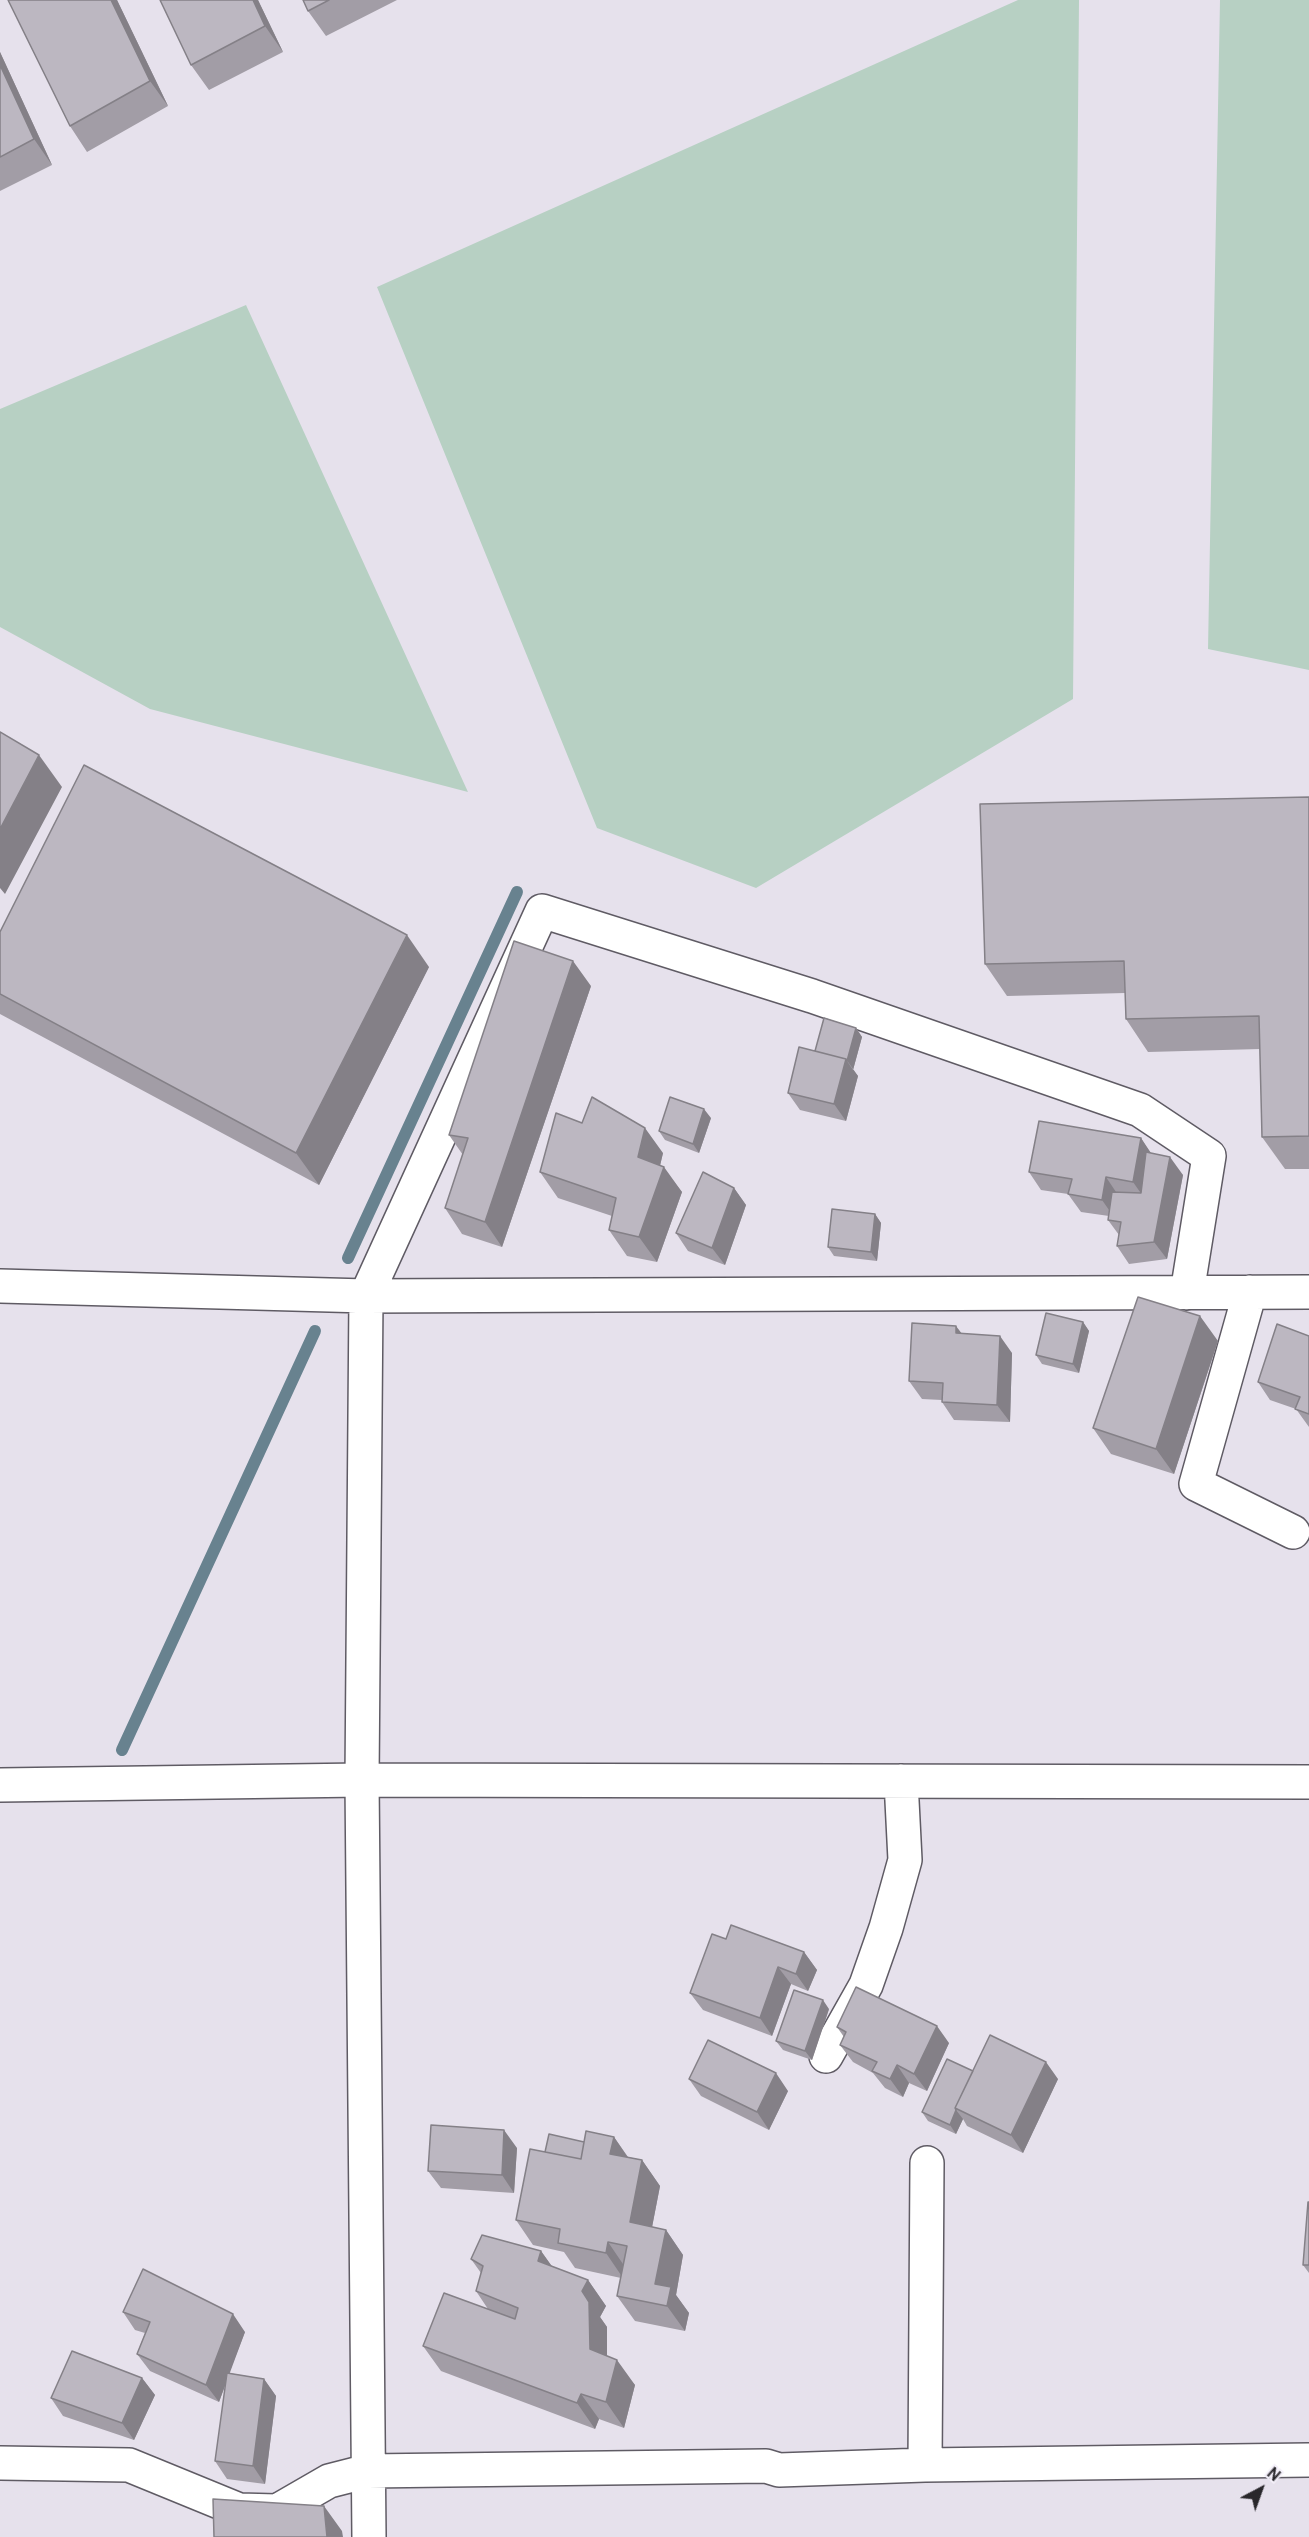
<!DOCTYPE html>
<html>
<head>
<meta charset="utf-8">
<style>
  body { margin:0 }
  #map { position:relative; width:1309px; height:2537px; overflow:hidden; background:#e6e1ec; font-family:Overpass,sans-serif }
  canvas { display:block }
  .north { position:absolute; left:1231px; top:2459px; width:60px; height:60px; -webkit-text-stroke:4px #f3eff9; paint-order:stroke; rotate:41deg; font-size:16px; font-weight:700; line-height:24px; text-align:center; color:#29272b }
  .north::after { content:''; display:block; margin:auto; width:21px; height:27px; background:#29272b; clip-path:polygon(50% 0,100% 100%,50% 72%,0 100%) }
</style>
</head>
<body>
<div id="map">
<canvas width="1309" height="2537"></canvas>
<div class="north">N</div>
</div>
<script>
const ctx = document.querySelector('canvas').getContext('2d');
ctx.lineJoin = 'round';
function fill(path, color) { ctx.fillStyle = color; ctx.fill(path, 'evenodd'); }
const poly = rows => new Path2D(rows.map(r => 'M' + r).join(''));
function trace(path, color, width, dash) { ctx.strokeStyle = color; ctx.lineWidth = width; ctx.lineCap = dash ? 'butt' : 'round'; ctx.setLineDash(dash || []); ctx.stroke(path); }
const green = poly([
  [1018,0,1079,0,1073,699,756,888,597,828,377,287],
  [1220,0,1309,0,1309,670,1208,649],
  [246,305,468,792,150,709,0,627,0,409]
]);
const stream = poly([
  [348,1258,517,892],
  [122,1750,315,1331]
]);
const minor = poly([
  [0,1286,366,1296,1309,1292],
  [1250,1292,1196,1484,1293,1532],
  [0,1785,362,1780,1309,1782],
  [826,2056,866,1985,886,1928,905,1860,901,1781],
  [0,2463,129,2465,239,2510,277,2511,329,2481,368,2471,766,2466,779,2470,925,2465,1309,2460],
  [925,2465,927,2163],
  [369,2537,362,1780,366,1296,542,911,812,996,1140,1110,1209,1156,1187,1293]
]);
const wall = poly([
  [8,0,117,0,168,106,87,152,70,126],
  [258,0,283,52,209,90,191,65],
  [303,0,397,0,326,36,308,11],
  [0,52,52,165,0,191],
  [1309,797,1309,1169,1285,1169,1262,1137,1260,1049,1148,1052,1126,1019,1125,993,1007,996,985,964],
  [0,932,429,967,319,1185,0,1014],
  [591,986,502,1247,462,1234,445,1208,463,1155,449,1135],
  [856,1028,862,1037,853,1070,858,1076,846,1121,800,1110,788,1093,815,1051],
  [711,1118,699,1153,665,1140,659,1131],
  [1141,1138,1150,1153,1183,1175,1167,1259,1129,1264,1117,1246,1119,1235,1108,1220,1109,1216,1081,1212,1068,1194,1041,1190,1029,1172],
  [663,1153,660,1165,682,1192,657,1262,627,1256,609,1230,612,1216,558,1198,540,1172],
  [734,1188,746,1205,725,1265,688,1251,676,1233],
  [875,1214,881,1223,877,1261,834,1256,828,1247],
  [1083,1322,1089,1331,1079,1373,1042,1364,1036,1355],
  [962,1334,1012,1353,1010,1422,954,1420,942,1402,942,1400,922,1399,909,1381],
  [1309,1336,1309,1427,1296,1409,1270,1400,1258,1382],
  [1218,1341,1174,1474,1111,1454,1093,1428],
  [726,1939,804,1952,817,1970,808,1991,791,1984,772,2036,703,2010,690,1993],
  [829,2009,812,2060,783,2050,776,2041],
  [837,2027,949,2043,927,2091,909,2083,903,2097,885,2088,873,2073,853,2062,840,2045,844,2037],
  [973,2071,1058,2079,1023,2153,967,2126,963,2119,956,2134,928,2121,922,2112],
  [689,2079,788,2091,769,2130,701,2096],
  [614,2137,628,2157,642,2160,660,2186,652,2227,666,2230,683,2255,676,2295,689,2313,685,2331,635,2321,617,2296,621,2278,575,2268,564,2252,533,2245,516,2220,545,2152,584,2142],
  [517,2148,514,2193,441,2188,428,2171],
  [1309,2202,1309,2273,1303,2265],
  [541,2251,552,2267,588,2280,606,2306,600,2317,607,2327,607,2356,635,2385,624,2428,599,2419,595,2429,441,2371,423,2346,488,2309,476,2291,481,2273,471,2259],
  [123,2312,245,2332,229,2373,264,2379,276,2396,265,2484,227,2479,215,2461,226,2383,219,2402,150,2371,137,2354,145,2333,135,2330],
  [142,2378,155,2395,134,2440,63,2416,51,2398]
]);
const shadedWall = poly([
  [111,0,117,0,168,106,150,81],
  [253,0,258,0,283,52,265,26],
  [0,52,52,165,34,139,0,65],
  [39,755,62,787,5,894,0,888,0,829],
  [407,935,429,967,319,1185,296,1153],
  [573,961,591,986,502,1247,485,1222],
  [856,1028,862,1037,853,1070,847,1061],
  [846,1059,858,1076,846,1121,834,1104],
  [704,1109,711,1118,699,1153,693,1144],
  [645,1128,663,1153,656,1183,638,1157],
  [1141,1138,1153,1156,1145,1199,1133,1182],
  [1170,1157,1183,1175,1167,1259,1154,1242],
  [664,1167,682,1192,657,1262,639,1237],
  [1106,1177,1118,1195,1114,1217,1102,1200],
  [734,1188,746,1205,725,1265,712,1248],
  [875,1214,881,1223,877,1261,871,1252],
  [1200,1316,1218,1341,1174,1474,1156,1449],
  [1083,1322,1089,1331,1079,1373,1073,1364],
  [956,1326,969,1343,956,1333],
  [1000,1336,1012,1353,1010,1422,997,1405],
  [804,1952,817,1970,808,1991,796,1974],
  [778,1967,791,1984,772,2036,760,2018],
  [823,2000,829,2009,812,2060,805,2051],
  [937,2026,949,2043,927,2091,914,2074],
  [1046,2062,1058,2079,1023,2153,1011,2135],
  [897,2065,909,2083,903,2097,890,2079],
  [776,2073,788,2091,769,2130,757,2112],
  [956,2110,963,2119,956,2134,950,2125],
  [504,2130,517,2148,514,2193,502,2175],
  [614,2137,631,2162,610,2154],
  [642,2160,660,2186,648,2248,630,2222],
  [666,2230,683,2255,676,2295,689,2313,685,2331,667,2306,655,2284],
  [608,2242,625,2267,623,2278,606,2253],
  [541,2251,559,2276,538,2261],
  [588,2280,606,2306,600,2317,607,2327,607,2374,590,2349,582,2291],
  [233,2314,245,2332,219,2402,206,2385],
  [617,2360,635,2385,624,2428,606,2402],
  [142,2378,155,2395,134,2440,122,2423],
  [264,2379,276,2396,265,2484,253,2466],
  [581,2394,599,2419,595,2429,577,2403],
  [324,2506,342,2531,343,2537,327,2537]
]);
const building = poly([
  [8,0,111,0,150,81,70,126,8,0],
  [160,0,253,0,265,26,191,65,160,0],
  [303,0,329,0,308,11,303,0],
  [0,65,34,139,0,157,0,65],
  [0,732,39,755,0,829,0,732],
  [84,765,407,935,296,1153,0,994,0,932,84,765],
  [1309,797,1309,1136,1262,1137,1259,1016,1126,1019,1124,961,985,964,980,804,1309,797],
  [514,941,573,961,485,1222,445,1208,468,1138,449,1135,514,941],
  [824,1018,856,1028,847,1061,846,1059,815,1051,824,1018],
  [799,1047,846,1059,834,1104,788,1093,799,1047],
  [592,1097,645,1128,638,1157,664,1167,639,1237,609,1230,616,1198,540,1172,556,1113,582,1123,592,1097],
  [670,1097,704,1109,693,1144,659,1131,670,1097],
  [1039,1121,1141,1138,1133,1182,1106,1177,1102,1200,1068,1194,1072,1179,1029,1172,1039,1121],
  [1146,1152,1170,1157,1154,1242,1117,1246,1121,1222,1108,1220,1112,1192,1141,1193,1146,1152],
  [703,1172,734,1188,712,1248,676,1233,703,1172],
  [832,1209,875,1214,871,1252,828,1247,832,1209],
  [1138,1297,1200,1316,1156,1449,1093,1428,1138,1297],
  [1046,1313,1083,1322,1073,1364,1036,1355,1046,1313],
  [912,1323,956,1326,956,1333,1000,1336,997,1405,942,1402,943,1383,909,1381,912,1323],
  [1277,1324,1309,1336,1309,1414,1295,1409,1300,1397,1258,1382,1277,1324],
  [731,1925,804,1952,796,1974,778,1967,760,2018,690,1993,712,1934,726,1939,731,1925],
  [856,1987,937,2026,914,2074,897,2065,890,2079,872,2071,877,2062,840,2045,846,2032,837,2027,856,1987],
  [794,1990,823,2000,805,2051,776,2041,794,1990],
  [990,2035,1046,2062,1011,2135,955,2108,990,2035],
  [708,2040,776,2073,757,2112,689,2079,708,2040],
  [947,2059,973,2071,955,2108,956,2110,950,2125,922,2112,947,2059],
  [431,2125,504,2130,502,2175,428,2171,431,2125],
  [586,2131,614,2137,610,2154,642,2160,630,2222,666,2230,655,2284,671,2287,667,2306,617,2296,627,2246,608,2242,606,2253,558,2243,560,2229,516,2220,530,2149,581,2159,586,2131],
  [549,2134,584,2142,581,2159,545,2152,549,2134],
  [1308,2202,1309,2202,1309,2265,1303,2265,1308,2202],
  [482,2235,541,2251,538,2261,588,2280,582,2291,589,2302,590,2349,617,2360,606,2402,581,2394,577,2403,423,2346,444,2293,515,2319,518,2308,476,2291,483,2266,471,2259,482,2235],
  [143,2269,233,2314,206,2385,137,2354,150,2322,123,2312,143,2269],
  [72,2351,142,2378,122,2423,51,2398,72,2351],
  [227,2373,264,2379,253,2466,215,2461,227,2373],
  [213,2499,324,2506,327,2537,214,2537,213,2499]
]);
fill(green, '#b7d0c3');
trace(stream, '#68828f', 12);
trace(minor, '#5f5b64', 36);
trace(minor, '#fff', 33);
fill(wall, '#a29da6');
fill(shadedWall, '#848087');
fill(building, '#bcb7c1');
trace(building, '#848087', 1.5);
</script>
</body>
</html>
